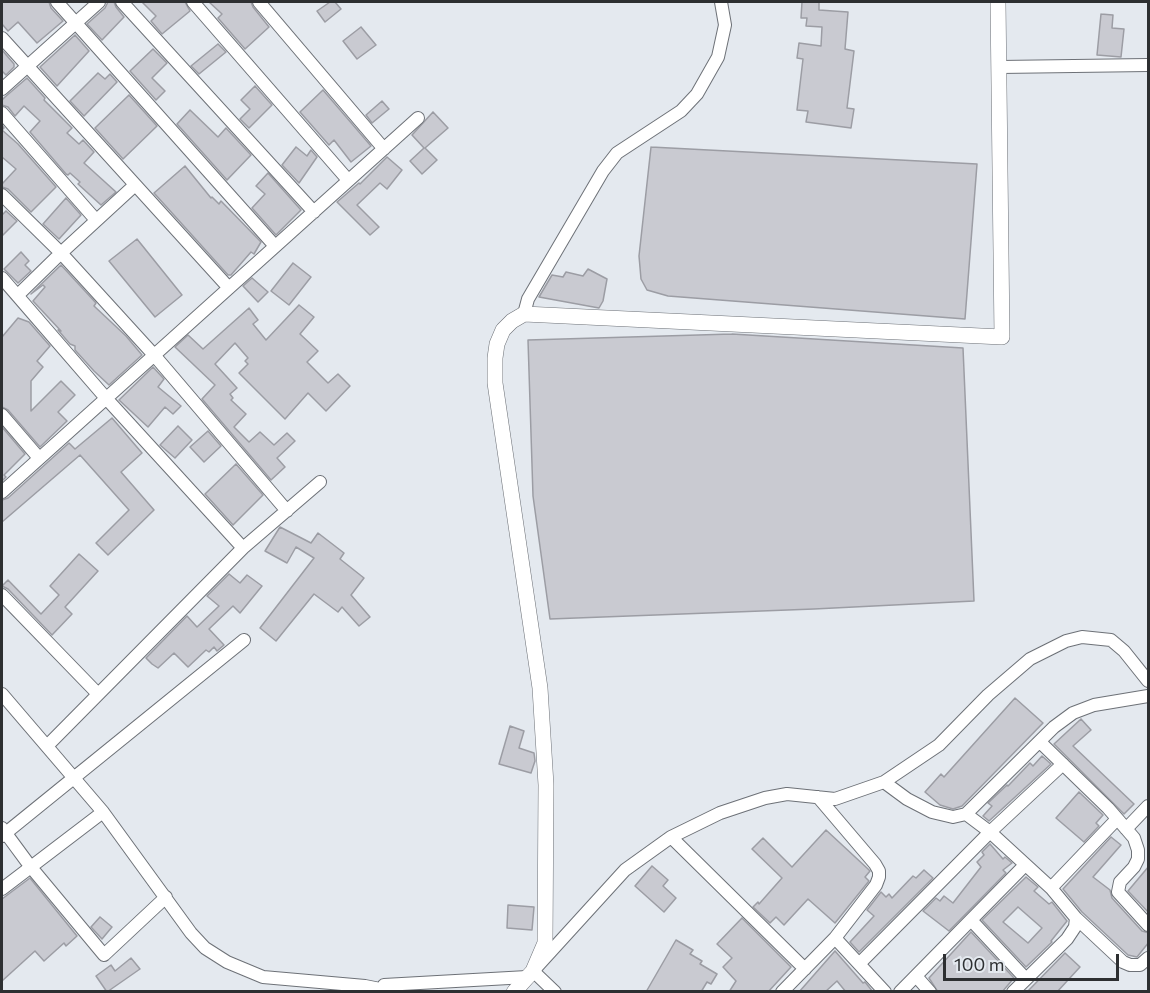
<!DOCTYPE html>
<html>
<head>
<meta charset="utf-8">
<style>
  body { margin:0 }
  #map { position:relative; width:1150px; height:993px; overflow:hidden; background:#e4e9ef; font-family:Commissioner,sans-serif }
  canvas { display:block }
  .frame { position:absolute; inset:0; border:3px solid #2d2f31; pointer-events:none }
  .scale { position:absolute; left:943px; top:954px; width:176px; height:27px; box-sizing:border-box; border:3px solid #2d2f31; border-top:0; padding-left:8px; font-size:18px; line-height:21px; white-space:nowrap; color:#2d2f31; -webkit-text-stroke:4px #e4e9ef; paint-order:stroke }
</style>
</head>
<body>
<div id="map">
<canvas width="1150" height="993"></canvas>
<div class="frame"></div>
<div class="scale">100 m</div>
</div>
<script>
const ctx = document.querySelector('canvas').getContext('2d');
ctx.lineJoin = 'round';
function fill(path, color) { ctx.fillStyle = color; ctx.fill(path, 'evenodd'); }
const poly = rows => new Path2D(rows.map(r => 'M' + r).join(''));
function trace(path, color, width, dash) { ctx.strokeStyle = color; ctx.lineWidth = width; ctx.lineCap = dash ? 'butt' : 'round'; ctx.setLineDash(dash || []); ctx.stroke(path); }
const building = poly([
  [2,2,49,2,51,8,63,21,37,43,18,22,8,31,2,24,2,2],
  [108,2,114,2,116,7,124,17,102,40,87,24,105,8,108,2],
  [142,2,185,2,190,11,162,34,151,21,156,16,142,2],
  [209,2,251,2,253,7,269,27,245,49,218,18,222,14,209,2],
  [330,2,335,2,341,9,325,22,317,11,330,2],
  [802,2,819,2,819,10,848,12,845,49,854,51,847,108,854,109,851,128,806,122,808,111,797,110,803,59,797,58,799,43,821,46,822,27,806,26,807,18,801,18,802,2],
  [1101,14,1113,15,1112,28,1124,29,1121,57,1097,55,1101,14],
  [361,27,376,45,357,59,343,41,361,27],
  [75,35,89,51,57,86,40,67,75,35],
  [218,44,226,52,199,74,191,66,218,44],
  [153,49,167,63,152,78,165,91,156,100,130,71,153,49],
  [2,50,14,64,14,67,6,75,2,71,2,50],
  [98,73,105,79,110,74,117,82,84,116,70,101,98,73],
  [27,78,45,98,44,100,72,128,67,133,79,144,83,140,94,152,84,163,116,192,101,205,78,184,80,182,70,173,68,175,66,174,30,132,40,121,24,106,15,116,8,107,2,105,2,100,5,97,27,78],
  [255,86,272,105,249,128,240,119,250,109,241,100,255,86],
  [323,90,371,146,351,162,334,140,329,145,300,112,323,90],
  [129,95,157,126,123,159,95,128,129,95],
  [382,101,389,109,372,123,366,115,382,101],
  [190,110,218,137,226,128,251,155,227,180,177,124,190,110],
  [433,112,448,128,425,148,437,160,422,174,410,161,424,148,412,135,433,112],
  [2,125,4,128,2,130,18,144,56,187,31,212,8,189,2,187,2,184,16,169,2,157,2,125],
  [296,147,307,156,311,150,317,157,299,183,282,165,296,147],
  [651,147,977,164,965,319,668,296,647,290,641,279,639,256,651,147],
  [387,157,402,170,387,189,380,183,357,205,379,227,370,235,337,202,359,183,360,184,387,157],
  [185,166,211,198,212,197,219,204,221,201,261,242,254,254,251,252,231,275,228,275,154,193,185,166],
  [268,173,301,210,276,235,252,208,265,194,256,186,268,173],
  [66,198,81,215,59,239,43,224,66,198],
  [6,211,17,221,2,236,2,215,6,211],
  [137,239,182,295,155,317,109,261,137,239],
  [21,252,29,261,25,265,31,271,18,283,4,269,21,252],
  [293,263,311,277,289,305,271,291,293,263],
  [61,265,96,303,94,306,126,336,142,355,109,385,94,371,75,350,75,346,70,344,58,330,61,331,33,301,45,287,43,285,31,294,61,265],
  [588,269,607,279,603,301,599,308,539,297,552,275,563,277,566,272,583,276,588,269],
  [252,278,268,292,258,302,243,286,252,278],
  [299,305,314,317,300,334,318,351,307,362,328,383,338,374,350,386,326,411,308,393,285,419,239,373,248,364,245,361,248,358,235,343,215,364,237,388,230,394,233,398,231,400,246,414,234,427,249,442,260,432,274,445,287,433,295,441,277,458,285,467,271,480,202,399,215,385,175,347,188,335,203,349,249,308,258,320,253,324,266,340,299,305],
  [18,318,29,322,50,346,37,361,43,367,31,381,31,411,61,381,75,395,58,412,67,421,40,447,8,410,2,407,2,337,18,318],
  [732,334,963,348,974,601,814,609,550,619,533,496,528,340,732,334],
  [153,367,164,379,158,387,181,406,173,414,165,407,148,427,119,400,153,367],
  [112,418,142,453,121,472,154,510,108,555,96,543,129,510,80,455,2,522,2,500,8,498,69,443,75,449,112,418],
  [178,426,192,440,175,458,160,445,178,426],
  [2,427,25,454,4,475,6,477,2,481,2,427],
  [208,431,221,446,204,462,190,447,208,431],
  [236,464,263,495,233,525,205,494,236,464],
  [280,527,311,543,318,533,344,553,340,559,364,578,351,595,370,617,359,626,342,607,338,612,314,594,276,641,260,628,314,558,296,547,287,563,265,551,280,527],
  [79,554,98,571,65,607,72,614,52,635,8,589,2,586,8,580,41,614,59,595,50,586,79,554],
  [229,574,240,583,247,575,262,586,240,613,233,606,209,629,224,645,217,651,214,647,209,652,206,650,188,667,174,653,158,668,152,664,146,658,187,616,197,627,219,606,207,596,229,574],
  [1015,698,1043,723,962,806,953,809,940,805,925,792,941,774,944,777,1015,698],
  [1081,719,1091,730,1073,746,1134,804,1124,814,1054,744,1081,719],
  [510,726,524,731,519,748,534,753,535,761,531,773,499,764,510,726],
  [1042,756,1051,764,989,821,983,816,992,806,988,803,1007,785,1008,786,1030,763,1033,766,1042,756],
  [1079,792,1103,815,1096,823,1099,826,1084,842,1056,818,1079,792],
  [826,830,868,869,870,871,865,877,869,881,835,923,808,899,784,925,776,917,770,923,753,907,758,902,759,904,782,878,752,849,763,838,792,867,826,830],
  [1111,837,1121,845,1093,877,1110,890,1112,898,1142,931,1149,933,1149,942,1137,957,1128,955,1082,912,1063,889,1111,837],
  [990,844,1003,859,1005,857,1012,863,1003,870,1006,873,949,931,923,911,936,898,940,901,944,896,953,903,981,867,977,862,984,855,982,852,990,844],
  [652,866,668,880,663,886,676,898,664,912,635,886,652,866],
  [1149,866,1149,913,1128,891,1149,866],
  [924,870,933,878,859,952,850,942,874,916,867,910,881,892,886,897,889,894,892,898,913,876,916,878,924,870],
  [1026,877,1038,887,1034,891,1049,904,1052,902,1067,921,1051,941,1052,942,1026,967,982,920,1026,877],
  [1018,907,1042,928,1028,943,1003,922,1018,907],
  [30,878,77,936,66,946,64,943,44,961,35,951,2,981,2,899,30,878],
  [508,905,534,907,532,930,507,928,508,905],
  [100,917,112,927,102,939,91,927,100,917],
  [742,918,791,967,768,992,729,992,736,981,723,967,732,958,717,944,742,918],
  [971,932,1014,978,1002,992,938,992,929,978,971,932],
  [676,940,693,950,690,954,702,961,700,964,717,974,711,984,707,982,701,992,646,992,676,940],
  [835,951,863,983,865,982,873,992,846,992,837,981,825,992,799,992,835,951],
  [1065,953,1080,967,1057,992,1027,992,1065,953],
  [131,958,140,969,107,992,96,976,111,965,115,971,131,958]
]);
const minor = poly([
  [57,2,275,246],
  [122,2,314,212],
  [193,2,348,180],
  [259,2,384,149],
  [2,38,229,288],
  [1000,67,1148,65],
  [2,89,99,2],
  [2,113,96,220],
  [2,195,61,253,154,355,287,511],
  [2,278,105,397,243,548],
  [18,295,61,253,135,185],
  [524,314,528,299,603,171,617,153,681,111,697,94,718,57,725,25,721,2],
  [2,415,39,458],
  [2,492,418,118],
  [2,595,98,694],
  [2,694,103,812,191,933,205,948,227,962,263,977,365,986,395,992],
  [1040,742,1108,808,1134,838,1138,850,1138,859,1134,867,1120,882,1118,892,1148,925],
  [47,746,243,548,320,482],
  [884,782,907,799,932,812,953,817,966,814,990,832,1051,888,1117,819],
  [966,814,1054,727,1073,713,1094,705,1148,696],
  [2,828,30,866,104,955,166,897],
  [1126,829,1148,806],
  [2,836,244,640],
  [671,837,805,969],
  [2,889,103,812],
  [1076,918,1123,962,1130,965,1140,965,1148,958],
  [971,920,1026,979],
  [835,938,885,992],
  [859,964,990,832,1063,764],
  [916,976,930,992],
  [384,985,527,977],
  [555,992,533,971,625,870,671,837,720,813,765,798,787,794,835,799,884,782,939,745,988,695,1030,659,1066,641,1082,637,1111,640,1124,651,1148,681],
  [782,992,835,938,876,885,879,877,879,871,875,864,818,797],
  [900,992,1025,865],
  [1013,992,1067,939,1075,927,1076,918,1051,888]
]);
const tertiary = poly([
  [514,992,533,971,545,943,546,785,540,688,495,383,495,358,497,344,503,330,512,321,524,314,1002,337,998,2]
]);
fill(building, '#c9cad1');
trace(building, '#9c9da4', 1.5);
trace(minor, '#6d7177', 14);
trace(tertiary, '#6d7177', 16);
trace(minor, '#fff', 12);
trace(tertiary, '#fff', 15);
</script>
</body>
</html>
